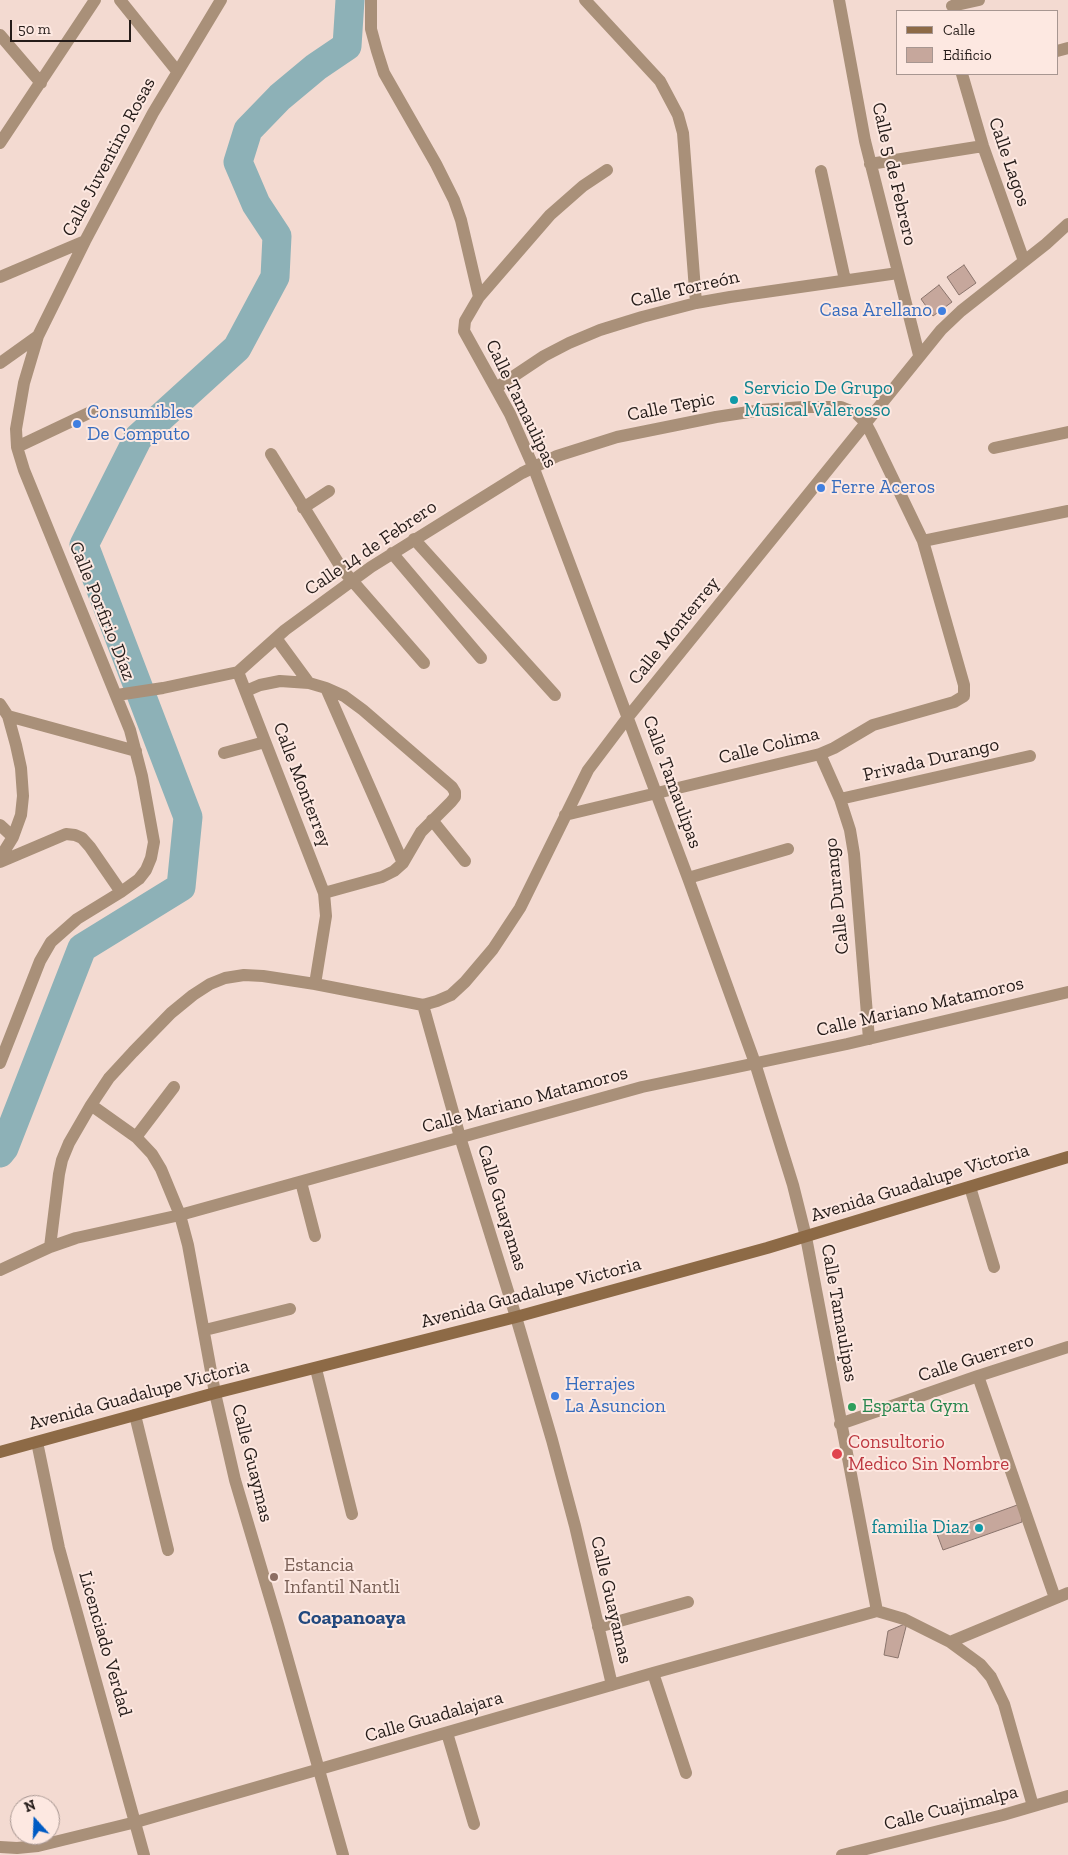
<!DOCTYPE html>
<html>
<head>
<meta charset="utf-8">
<style>
  body { margin:0 }
  #map { position:relative; width:1068px; height:1855px; overflow:hidden; background:#f3dad1; font-family:"Zilla Slab",serif }
  canvas { display:block }
  .legend { position:absolute; left:896px; top:10px; width:162px; height:65px; box-sizing:border-box; background:#fde8e1; border:1px solid #a79691; margin:0; padding:6px 9px; list-style:none; font-size:15px; color:#251c19 }
  .legend li { display:flex; align-items:center; gap:10px; height:25px }
  .legend b { width:25px; border:1px solid #a79691 }
  .north { position:absolute; left:10px; top:1795px; width:50px; height:50px; box-sizing:border-box; background:#fde8e1; border:1px solid #a79691; border-radius:50%; rotate:340deg; font-size:14px; font-weight:700; line-height:20px; text-align:center; color:#251c19 }
  .north::after { content:''; display:block; margin:auto; width:18px; height:22px; background:#005bc4; clip-path:polygon(50% 0,100% 100%,50% 72%,0 100%) }
  .scale { position:absolute; left:10px; top:20px; width:121px; height:22px; box-sizing:border-box; border:2px solid #251c19; border-top:0; padding-left:6px; font-size:15px; line-height:18px; white-space:nowrap; color:#251c19; -webkit-text-stroke:4px #fde8e1; paint-order:stroke }
</style>
</head>
<body>
<div id="map">
<canvas width="1068" height="1855"></canvas>
<ul class="legend">
<li><b style="height:6px;background:#8d6a46"></b>Calle</li>
<li><b style="height:14px;background:#c6a79c"></b>Edificio</li>
</ul>
<div class="north">N</div>
<div class="scale">50 m</div>
</div>
<script>
const ctx = document.querySelector('canvas').getContext('2d');
ctx.lineJoin = 'round';
const poly = rows => new Path2D(rows.map(r => 'M' + r).join(''));
function trace(path, color, width, dash) { ctx.strokeStyle = color; ctx.lineWidth = width; ctx.lineCap = dash ? 'butt' : 'round'; ctx.setLineDash(dash || []); ctx.stroke(path); }
function fill(path, color) { ctx.fillStyle = color; ctx.fill(path, 'evenodd'); }
function drawText(font, color, halo, rows, align = 'center') {
  ctx.font = font + ' "Zilla Slab",serif'; ctx.lineWidth = 4; ctx.setLineDash([]); ctx.textBaseline = 'middle'; ctx.strokeStyle = halo; ctx.fillStyle = color; for (const [text, x, y, turn = 0] of rows) {
    ctx.save(); ctx.translate(x, y); ctx.rotate((+turn || 0) * Math.PI / 180); ctx.textAlign = isNaN(turn) ? turn : align; if (halo) ctx.strokeText(text, 0, 0); ctx.fillText(text, 0, 0); ctx.restore();
  }
}
const river = poly([
  [0,1153,4,1148,82,948,181,887,188,817,84,545,138,438,237,348,275,277,277,236,256,204,238,162,248,130,280,97,316,67,347,46,350,0]
]);
const building = poly([
  [964,265,976,283,959,295,947,277,964,265],
  [939,285,952,302,933,316,921,299,939,285],
  [1020,1504,1022,1522,943,1550,937,1534,1020,1504],
  [907,1623,898,1658,884,1655,888,1631,907,1623]
]);
const street = poly([
  [120,0,177,71],
  [371,0,371,29,377,51,384,73,436,164,454,200,461,220,479,297],
  [585,0,660,81,678,115,683,133,696,303],
  [839,0,865,141,919,355],
  [952,6,979,0],
  [0,35,41,83],
  [1057,51,1068,48],
  [962,74,983,146,1024,261],
  [0,143,95,0],
  [870,164,983,146],
  [607,170,583,186,550,215,479,297,465,321,464,331,510,414,533,466,688,878,755,1063,793,1185,806,1237,877,1611],
  [821,171,845,280],
  [0,277,85,241],
  [0,363,38,336],
  [496,388,544,356,569,343,600,330,642,317,696,303,730,297,898,273],
  [17,447,93,411],
  [994,448,1068,432],
  [271,454,342,569,424,663],
  [303,508,329,491],
  [414,539,555,695],
  [923,541,1068,511],
  [392,553,481,658],
  [276,638,309,683],
  [238,672,324,893,326,916,315,984],
  [326,688,403,863],
  [246,691,260,685,280,681,309,683,326,688,344,696,363,710,452,787,455,792,455,797,451,802,421,832,403,863,394,871,382,877,324,893],
  [117,695,163,688,238,672,285,630,371,567,522,473,557,456,617,437,716,417,762,410,803,407,841,407,856,413,865,422,871,433,923,541,964,685,964,696,954,702,873,725,834,748,820,754,565,815],
  [0,704,8,716,16,745,21,768,23,796,21,815,13,837,0,858],
  [8,716,136,751],
  [224,753,265,742],
  [820,754,840,799,850,830,854,854,869,1039],
  [840,799,1030,756],
  [432,820,465,861],
  [0,825,13,837],
  [0,862,66,834,75,835,82,838,90,847,121,892],
  [688,878,788,849],
  [423,1005,460,1137,516,1317,552,1440,575,1526,612,1685],
  [0,1063,40,961,51,942,77,919,121,892,139,879,146,870,151,858,154,842,142,776,130,730,24,470,17,447,16,429,24,383,38,336,85,241,153,113,221,0],
  [91,1105,136,1137,152,1154,161,1169,180,1215,188,1245,215,1393,235,1480,278,1625,343,1855],
  [136,1137,174,1087],
  [301,1182,315,1236],
  [970,1187,994,1267],
  [50,1247,59,1174,62,1160,69,1143,91,1105,109,1078,133,1052,171,1013,193,995,210,984,225,978,244,975,263,976,315,984,423,1005,437,1001,451,995,465,982,493,949,520,908,588,770,628,717,941,330,961,311,1046,244,1068,224],
  [0,1270,50,1247,76,1238,180,1215,642,1087,847,1044,1068,992],
  [205,1330,290,1309],
  [316,1369,352,1514],
  [978,1376,1055,1598],
  [135,1415,168,1550],
  [840,1424,978,1376,1068,1347],
  [37,1442,59,1548,144,1855],
  [877,1611,904,1619,950,1642,980,1664,991,1677,1004,1704,1033,1806],
  [598,1627,688,1602],
  [950,1642,1068,1593],
  [653,1673,686,1773],
  [447,1733,474,1824],
  [0,1847,17,1848,38,1846,136,1822,653,1673,877,1611],
  [842,1855,1003,1815,1068,1796]
]);
const secondary = poly([
  [0,1452,215,1393,516,1317,767,1248,1068,1157]
]);
const markers = [
  [942,311,5,"#3f7fe0"],
  [734,400,5,"#0f9aa8"],
  [77,424,5,"#3f7fe0"],
  [821,488,5,"#3f7fe0"],
  [555,1396,5,"#3f7fe0"],
  [852,1407,5,"#2e9e5b"],
  [837,1454,6,"#e0444e"],
  [979,1528,5,"#0f9aa8"],
  [274,1577,5,"#8d6e63"]
];
const streetNames = [
  ["Calle Juventino Rosas",109,157,-62],
  ["Calle Lagos",1009,162,71],
  ["Calle 5 de Febrero",894,174,77],
  ["Calle Torreón",685,289,-13],
  ["Calle Tamaulipas",521,404,64],
  ["Calle Tepic",671,407,-11],
  ["Calle 14 de Febrero",371,548,-34],
  ["Calle Porfirio Díaz",102,611,68],
  ["Calle Monterrey",674,631,-51],
  ["Calle Colima",769,746,-14],
  ["Privada Durango",931,760,-13],
  ["Calle Tamaulipas",672,782,70],
  ["Calle Monterrey",302,785,69],
  ["Calle Durango",837,896,-96],
  ["Calle Mariano Matamoros",920,1007,-13],
  ["Calle Mariano Matamoros",525,1100,-15],
  ["Avenida Guadalupe Victoria",920,1183,-17],
  ["Calle Guayamas",502,1208,73],
  ["Avenida Guadalupe Victoria",531,1293,-15],
  ["Calle Tamaulipas",839,1313,80],
  ["Calle Guerrero",976,1358,-18],
  ["Avenida Guadalupe Victoria",139,1395,-15],
  ["Calle Guaymas",252,1463,76],
  ["Calle Guayamas",611,1600,77],
  ["Licenciado Verdad",105,1644,74],
  ["Calle Guadalajara",434,1717,-16],
  ["Calle Cuajimalpa",951,1808,-14]
];
const shopNames = [
  ["Casa Arellano",932,311,"right"],
  ["Consumibles",87,413],
  ["De Computo",87,435],
  ["Ferre Aceros",831,488],
  ["Herrajes",565,1385],
  ["La Asuncion",565,1407]
];
const cultureNames = [
  ["Servicio De Grupo",744,389],
  ["Musical Valerosso",744,411],
  ["familia Diaz",969,1528,"right"]
];
const leisureNames = [
  ["Esparta Gym",862,1407]
];
const healthNames = [
  ["Consultorio",848,1443],
  ["Medico Sin Nombre",848,1465]
];
const educationNames = [
  ["Estancia",284,1566],
  ["Infantil Nantli",284,1588]
];
const neighbourhoodNames = [
  ["Coapanoaya",352,1618]
];
trace(river, '#8db1b7', 29);
fill(building, '#c6a79c');
trace(building, '#8a746c', 1);
trace(street, '#a99079', 12);
trace(secondary, '#8d6a46', 12);
for (const [x, y, r, color] of markers) { const dot = new Path2D(); dot.arc(x, y, r, 0, 2 * Math.PI); ctx.fillStyle = color; ctx.fill(dot); trace(dot, '#fde8e1', 2); }
drawText('19px', '#251c19', '#fde8e1', streetNames);
drawText('19px', '#366cbe', '#fde8e1', shopNames, 'left');
drawText('19px', '#0d838f', '#fde8e1', cultureNames, 'left');
drawText('19px', '#27864d', '#fde8e1', leisureNames, 'left');
drawText('19px', '#be3a42', '#fde8e1', healthNames, 'left');
drawText('19px', '#785e54', '#fde8e1', educationNames, 'left');
drawText('bold 20px', '#23497e', '#fde8e1', neighbourhoodNames);
</script>
</body>
</html>
